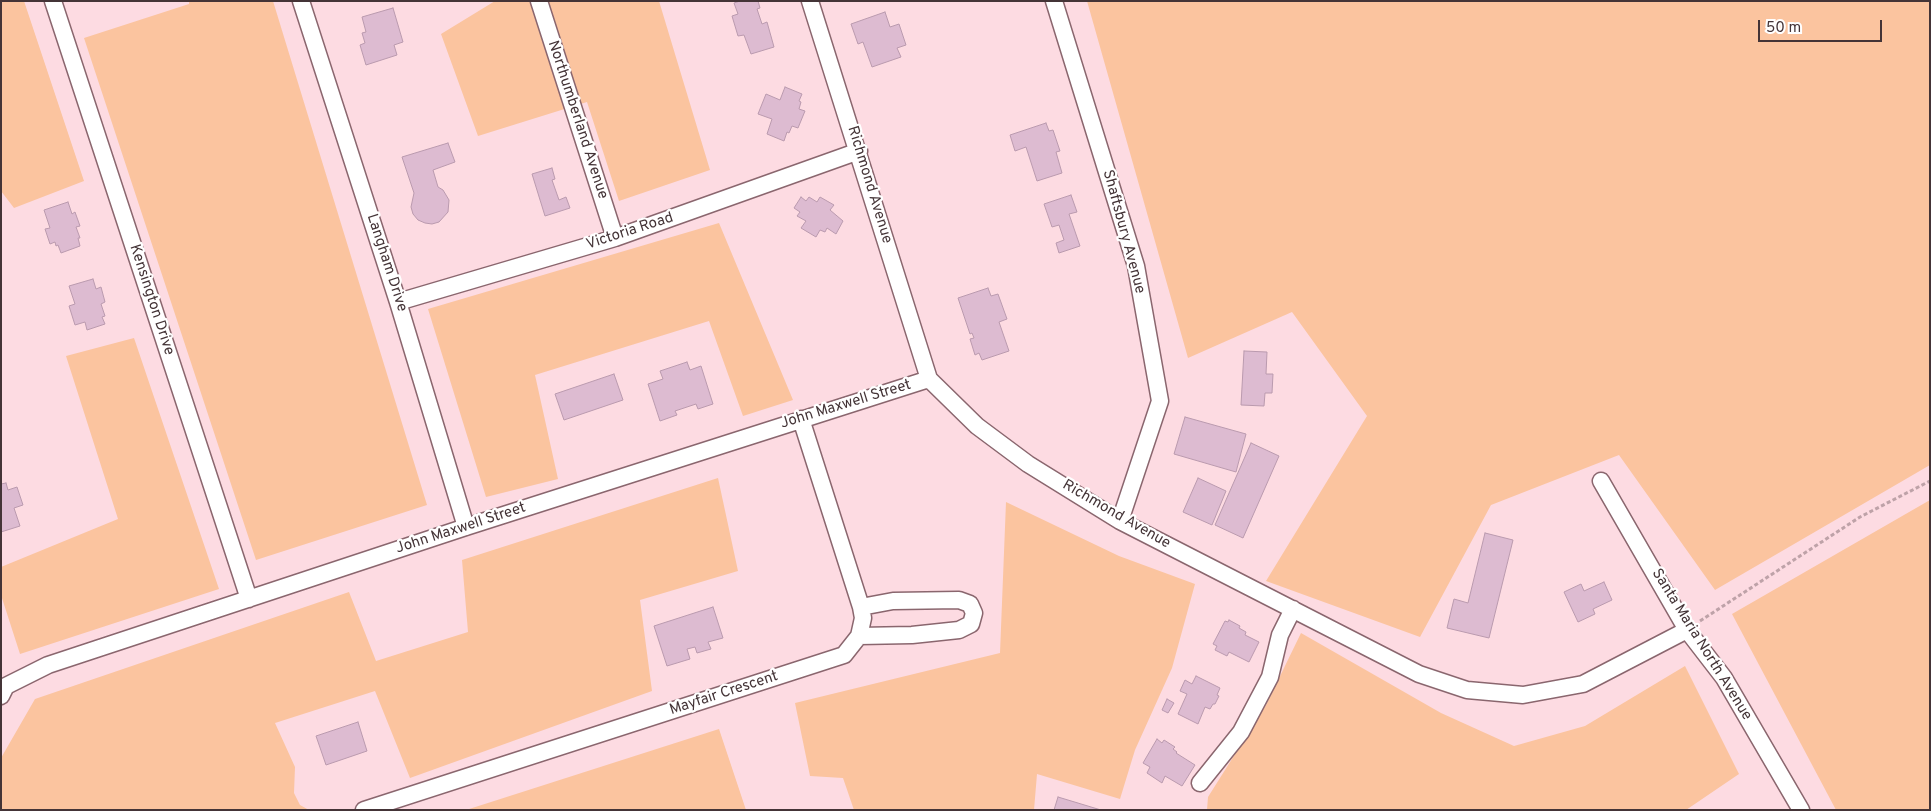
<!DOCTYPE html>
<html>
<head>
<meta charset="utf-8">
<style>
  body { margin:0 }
  #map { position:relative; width:1931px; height:811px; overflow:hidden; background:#fddbe2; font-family:Overpass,sans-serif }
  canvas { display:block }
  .frame { position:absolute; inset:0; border:2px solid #443437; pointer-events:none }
  .scale { position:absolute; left:1758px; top:20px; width:124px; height:22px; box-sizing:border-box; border:2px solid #443437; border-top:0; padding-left:6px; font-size:15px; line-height:18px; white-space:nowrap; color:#443437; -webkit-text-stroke:4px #fff; paint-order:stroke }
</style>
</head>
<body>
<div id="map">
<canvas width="1931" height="811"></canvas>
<div class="frame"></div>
<div class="scale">50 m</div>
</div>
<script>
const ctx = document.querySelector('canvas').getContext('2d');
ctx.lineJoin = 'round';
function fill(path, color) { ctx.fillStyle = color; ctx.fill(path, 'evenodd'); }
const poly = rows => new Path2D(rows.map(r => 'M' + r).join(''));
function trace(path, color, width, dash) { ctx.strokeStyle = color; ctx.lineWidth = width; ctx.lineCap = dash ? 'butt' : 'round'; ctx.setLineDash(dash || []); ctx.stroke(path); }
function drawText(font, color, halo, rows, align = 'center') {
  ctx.font = font + ' Overpass,sans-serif'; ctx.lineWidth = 4.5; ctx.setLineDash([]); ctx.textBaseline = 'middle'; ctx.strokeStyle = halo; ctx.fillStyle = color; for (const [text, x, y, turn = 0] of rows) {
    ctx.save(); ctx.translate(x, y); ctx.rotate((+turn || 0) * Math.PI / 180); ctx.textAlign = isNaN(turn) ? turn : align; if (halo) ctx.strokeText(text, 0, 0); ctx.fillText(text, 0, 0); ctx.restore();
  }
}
const green = poly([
  [1,1,24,1,84,181,14,208,1,191],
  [189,1,273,1,427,505,256,560,84,38,189,4],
  [495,1,659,1,710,170,619,201,587,102,478,136,441,34],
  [1087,1,1930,1,1930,465,1715,590,1619,455,1491,505,1420,637,1266,581,1367,416,1292,312,1188,358],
  [719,223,793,400,743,416,709,321,535,375,558,479,486,497,428,309],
  [134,338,219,589,20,654,1,595,1,567,118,519,66,356],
  [718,478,738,571,640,600,652,691,410,778,375,691,275,723,295,767,294,793,300,805,309,810,1,810,1,758,35,699,349,592,376,661,468,632,462,560],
  [1930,500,1930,810,1836,810,1732,614],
  [1006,502,1119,556,1195,584,1172,668,1135,750,1120,799,1037,774,1034,810,854,810,843,778,810,776,795,703,1000,653],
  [1301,633,1441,713,1514,746,1585,726,1685,666,1739,774,1686,810,1207,810,1208,797,1266,705],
  [719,729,746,810,466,810]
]);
const building = poly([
  [740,1,758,1,760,8,757,9,762,24,767,22,774,47,751,54,744,35,738,36,732,16,738,14,734,3,740,1],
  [393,8,403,42,394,45,397,55,366,65,360,45,365,43,362,33,366,32,362,17,393,8],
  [885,12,890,27,899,24,906,45,897,48,901,57,872,67,863,42,858,44,851,24,885,12],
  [785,87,802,94,799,101,801,102,799,109,805,111,798,128,792,126,789,133,787,132,784,141,767,134,772,119,758,114,766,94,780,100,785,87],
  [1046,123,1049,131,1053,130,1060,151,1056,152,1062,173,1037,181,1026,147,1015,151,1010,135,1046,123],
  [448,143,455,162,433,170,438,187,443,190,449,200,448,212,439,222,432,224,425,223,418,220,413,214,411,207,414,193,402,157,448,143],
  [552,168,555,179,552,180,559,200,566,197,570,208,545,216,532,174,552,168],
  [1071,195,1077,212,1069,214,1080,246,1059,253,1056,243,1064,240,1059,225,1052,227,1044,204,1071,195],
  [801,197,806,201,809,197,817,202,820,197,834,205,830,210,843,221,836,234,827,228,825,232,820,230,816,237,801,228,806,221,797,216,800,212,794,208,801,197],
  [68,202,72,214,75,212,80,226,76,227,80,238,78,238,80,246,61,253,58,245,56,246,55,242,50,244,45,229,50,228,44,210,68,202],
  [93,279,96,289,101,287,105,302,101,304,105,316,102,317,105,324,87,330,85,322,75,325,69,306,75,304,69,286,93,279],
  [988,288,991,296,998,294,1007,319,999,322,1009,351,982,360,979,353,975,355,970,339,974,338,972,333,970,334,958,298,988,288],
  [1244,351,1267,352,1266,374,1273,374,1272,393,1265,393,1264,406,1241,405,1244,351],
  [687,362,690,370,701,366,713,404,698,409,696,404,675,411,677,415,660,421,648,384,663,379,660,371,687,362],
  [614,374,623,400,564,420,555,394,614,374],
  [1185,417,1246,434,1236,472,1174,454,1185,417],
  [1251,443,1279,456,1243,538,1215,525,1251,443],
  [1198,478,1226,491,1212,525,1183,512,1198,478],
  [6,483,8,490,17,487,23,505,14,508,20,526,1,532,1,484,6,483],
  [1485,533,1513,540,1489,638,1447,628,1454,599,1468,603,1485,533],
  [1604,582,1612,600,1593,609,1595,614,1578,622,1564,592,1581,584,1584,591,1604,582],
  [713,607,723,638,708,642,711,649,697,653,695,647,687,649,690,659,667,666,654,626,713,607],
  [1229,620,1240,626,1239,628,1246,632,1245,635,1259,642,1249,662,1229,652,1227,656,1215,650,1217,646,1213,644,1225,621,1228,622,1229,620],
  [1196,676,1220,688,1217,695,1219,696,1215,704,1213,704,1210,709,1205,707,1198,724,1178,714,1187,694,1180,691,1185,680,1192,684,1196,676],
  [1167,699,1174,703,1168,713,1162,710,1167,699],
  [358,722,367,751,326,765,316,736,358,722],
  [1157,739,1162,743,1164,740,1175,747,1173,749,1177,752,1176,753,1195,765,1182,786,1165,776,1162,783,1147,773,1150,767,1143,763,1157,739],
  [1058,797,1101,810,1054,810,1058,797]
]);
const path = poly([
  [1700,621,1860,517,1930,481]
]);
const minor = poly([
  [53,1,249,599],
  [301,1,398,302,466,527],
  [539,1,615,238],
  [810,1,929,379,977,426,1028,464,1120,521,1419,674,1467,690,1523,695,1583,684,1687,630],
  [1054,1,1136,266,1160,401,1120,521],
  [398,302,615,238,859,151],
  [1601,481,1687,630,1724,678,1801,810],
  [859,636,912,635,959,630,971,624,974,613,970,604,959,600,893,601,861,607],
  [1,696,6,686,48,665,466,527,929,379],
  [1200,783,1241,732,1270,677,1280,635,1293,609],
  [364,810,844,655,859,636,863,618,861,607,801,419]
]);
const streetNames = [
  ["Northumberland Avenue",577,120,72],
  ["Richmond Avenue",869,185,73],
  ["Victoria Road",630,232,-18],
  ["Shaftsbury Avenue",1123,232,75],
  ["Langham Drive",386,263,72],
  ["Kensington Drive",151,300,72],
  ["John Maxwell Street",846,405,-17],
  ["Richmond Avenue",1116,515,30],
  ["John Maxwell Street",461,529,-18],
  ["Santa Maria North Avenue",1701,645,58],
  ["Mayfair Crescent",724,694,-18]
];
fill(green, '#fbc49f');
fill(building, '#ddbbd1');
trace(building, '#ba9aae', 1);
trace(minor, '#8a666e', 19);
trace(path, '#bea2a8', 3, [4, 2.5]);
trace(minor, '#fff', 16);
drawText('15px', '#443437', '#fff', streetNames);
</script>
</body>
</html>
